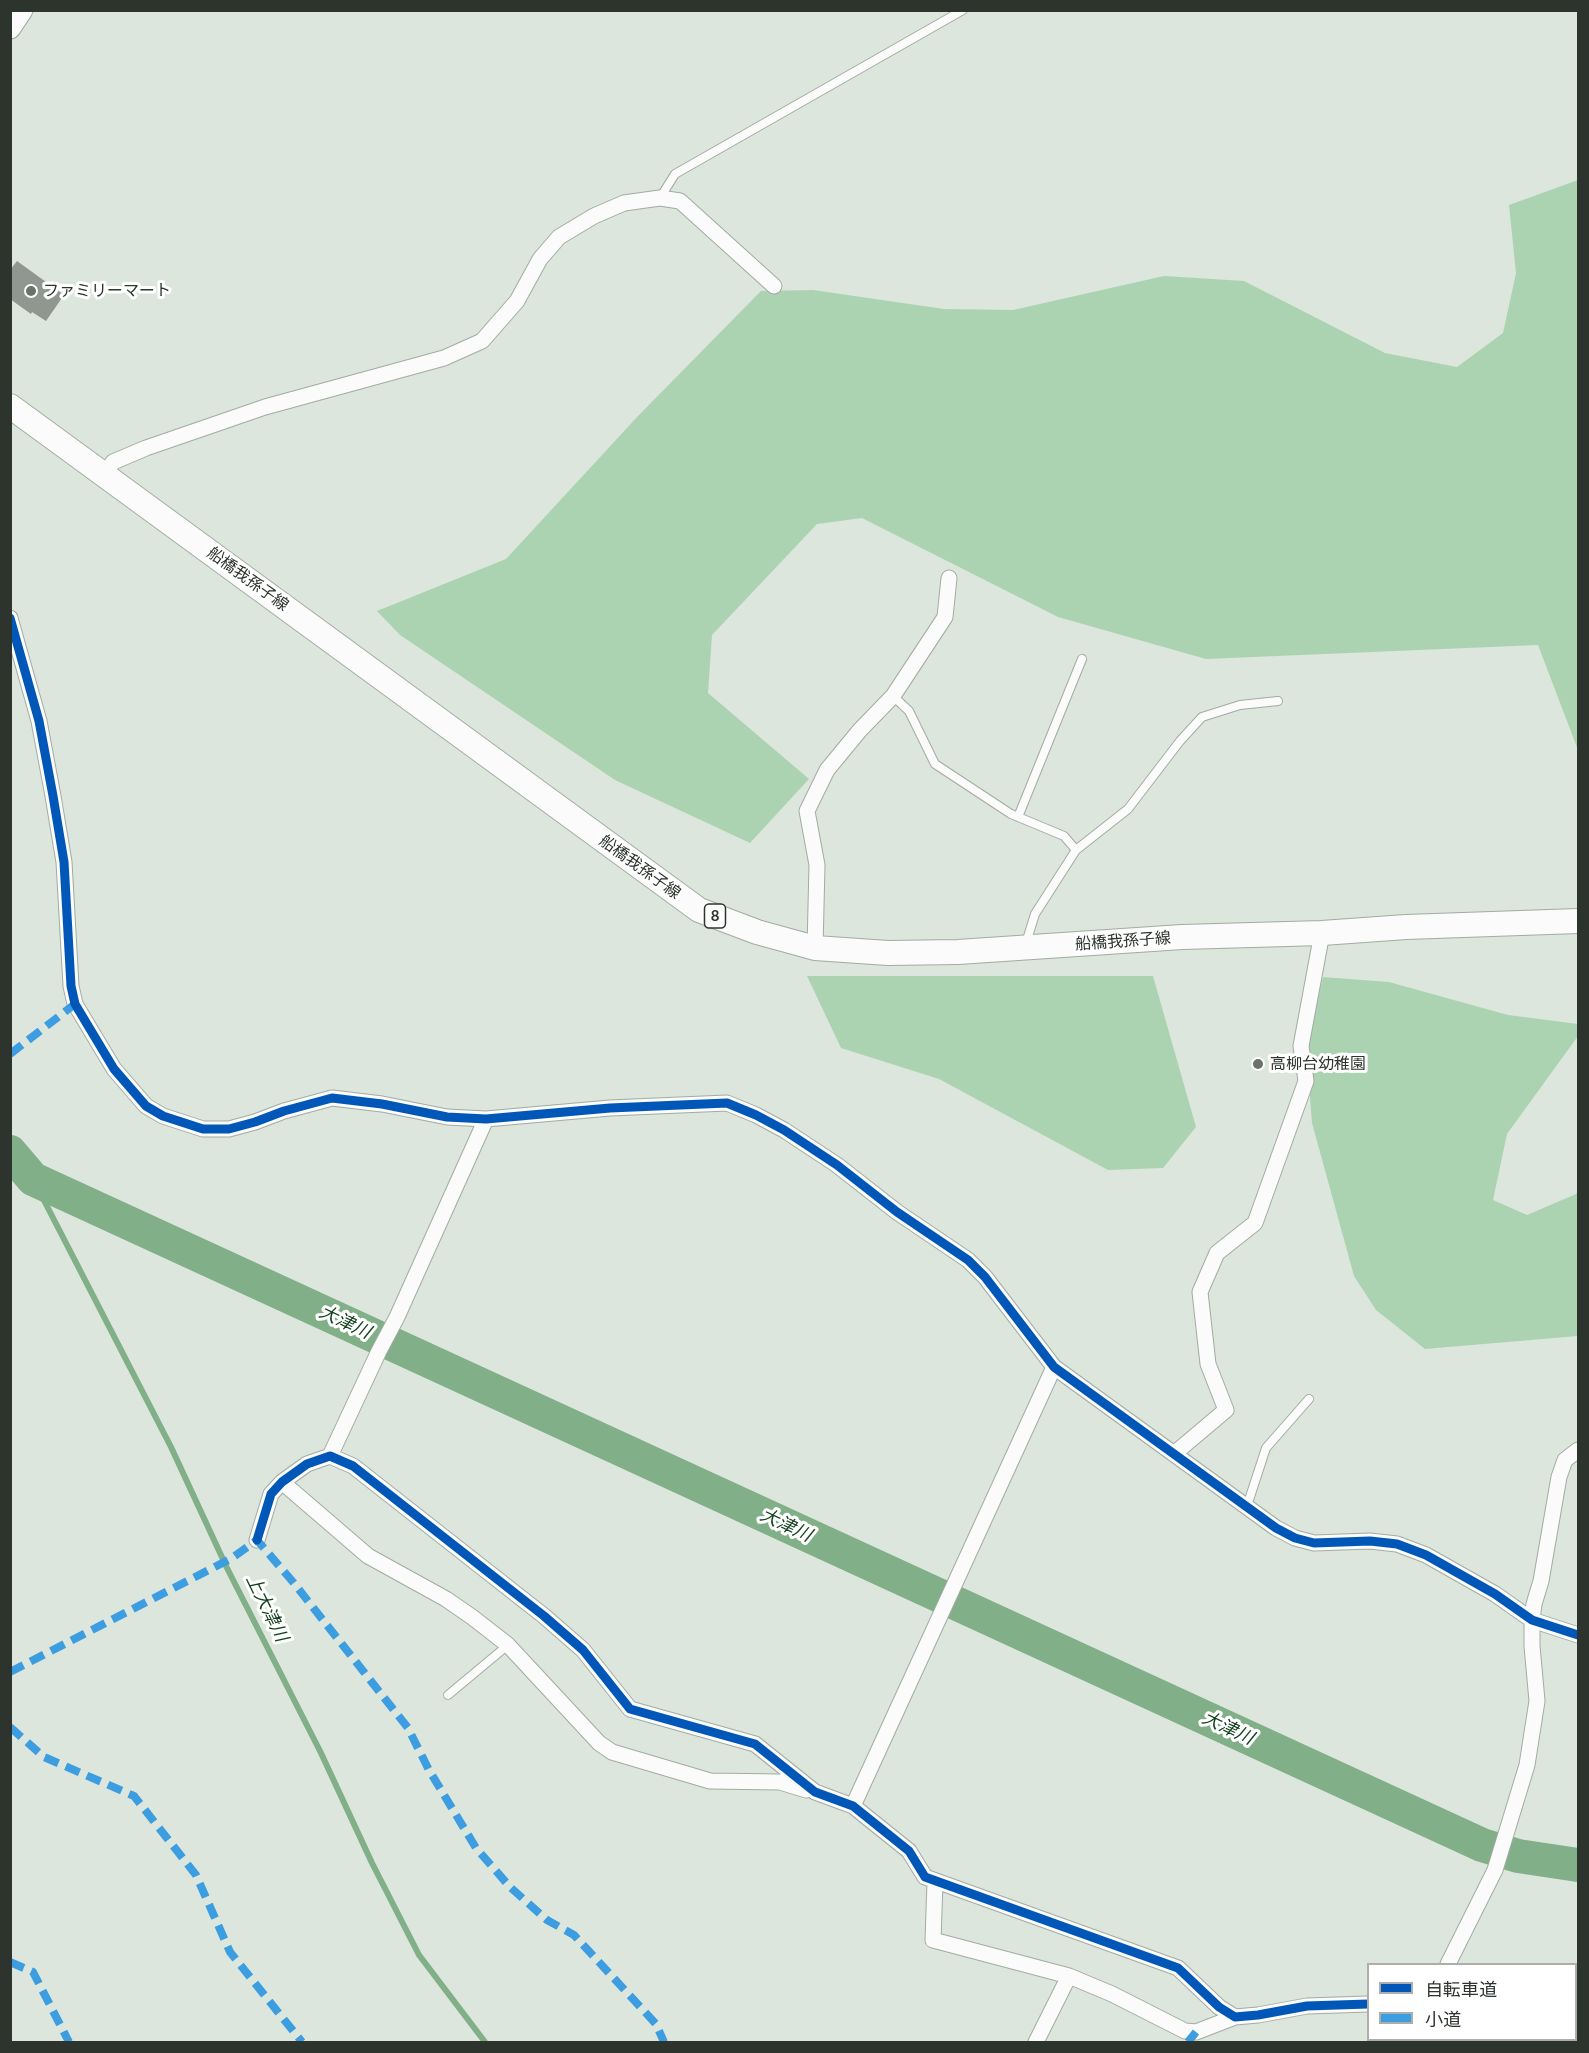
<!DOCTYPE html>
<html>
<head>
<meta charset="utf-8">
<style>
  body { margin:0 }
  #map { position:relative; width:1589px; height:2053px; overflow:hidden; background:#dce6dc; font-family:Lato,"Noto Sans JP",sans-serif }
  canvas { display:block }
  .frame { position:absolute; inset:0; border:12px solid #2c342d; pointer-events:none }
  .legend { position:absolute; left:1367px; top:1963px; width:210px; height:78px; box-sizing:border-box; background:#fff; border:2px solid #abaeab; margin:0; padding:8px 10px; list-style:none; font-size:18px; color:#2c342d }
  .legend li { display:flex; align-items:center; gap:12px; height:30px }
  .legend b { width:30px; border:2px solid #abaeab }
</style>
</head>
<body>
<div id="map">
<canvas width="1589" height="2053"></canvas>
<div class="frame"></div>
<ul class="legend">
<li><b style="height:8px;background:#0057b8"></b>自転車道</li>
<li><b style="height:8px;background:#3d9de1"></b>小道</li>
</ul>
</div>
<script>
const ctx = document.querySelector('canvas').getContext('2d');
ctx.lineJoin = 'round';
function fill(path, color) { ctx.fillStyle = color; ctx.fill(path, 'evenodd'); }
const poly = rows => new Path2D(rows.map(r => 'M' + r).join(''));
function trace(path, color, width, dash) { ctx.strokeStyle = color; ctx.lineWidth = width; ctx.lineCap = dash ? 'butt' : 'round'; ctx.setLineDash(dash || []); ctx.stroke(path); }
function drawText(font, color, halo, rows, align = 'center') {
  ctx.font = font + ' Lato,"Noto Sans JP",sans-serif'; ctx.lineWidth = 6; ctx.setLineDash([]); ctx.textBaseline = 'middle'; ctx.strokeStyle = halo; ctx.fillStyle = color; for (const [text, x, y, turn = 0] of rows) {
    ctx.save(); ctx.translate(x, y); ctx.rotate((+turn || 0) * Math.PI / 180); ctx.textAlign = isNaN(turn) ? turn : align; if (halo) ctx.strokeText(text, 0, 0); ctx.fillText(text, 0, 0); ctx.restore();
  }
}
const forest = poly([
  [1578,180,1578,750,1538,645,1206,659,1058,617,862,518,817,524,712,635,708,693,809,779,750,843,615,780,400,635,377,611,506,559,638,416,761,291,813,290,944,309,1013,310,1164,276,1244,281,1385,353,1457,367,1503,333,1516,273,1509,205],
  [807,976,1153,976,1196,1127,1163,1168,1108,1170,939,1079,841,1048],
  [1323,977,1389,982,1508,1015,1578,1024,1578,1036,1507,1134,1493,1200,1527,1215,1576,1194,1578,1191,1578,1336,1425,1349,1376,1310,1354,1276,1312,1123,1306,1045]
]);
const stream = poly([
  [33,1179,171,1447,227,1568,321,1753,372,1863,419,1955,485,2042]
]);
const river = poly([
  [10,1152,33,1179,1482,1845,1518,1856,1578,1865]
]);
const building = poly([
  [17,261,64,295,46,321,32,312,31,314,10,299,10,270]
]);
const lane = poly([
  [660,198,675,174,963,10],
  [893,696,909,711,935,764,1011,814,1064,836,1076,850],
  [1018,817,1082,659],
  [1026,943,1035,914,1076,850,1128,809,1180,741,1202,717,1240,705,1278,701],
  [1247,1506,1266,1448,1309,1399],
  [448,1695,508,1645]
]);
const street = poly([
  [105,475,113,462,146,448,265,407,444,358,482,341,517,301,540,259,559,237,594,216,624,203,660,198,680,201,774,286],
  [10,618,39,721,53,796,64,862,71,986,75,1004,114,1069,146,1106,163,1116,203,1129,229,1129,255,1122,284,1111,332,1098,382,1104,447,1117,486,1119,610,1108,727,1103,756,1115,784,1130,837,1165,897,1212,968,1260,985,1277,1054,1367,1276,1528,1295,1538,1314,1543,1370,1541,1397,1544,1426,1555,1495,1594,1532,1620,1578,1635],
  [815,948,817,865,807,811,827,770,860,730,893,696,945,617,949,578],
  [1175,1453,1226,1410,1208,1364,1200,1292,1217,1253,1255,1223,1306,1081,1301,1046,1322,933],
  [330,1456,379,1351,397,1317,486,1119],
  [282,1482,368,1556,446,1599,472,1617,508,1645,599,1743,612,1752,710,1781,780,1782,806,1790],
  [257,1540,271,1494,282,1482,307,1464,330,1456,353,1466,544,1616,583,1650,630,1709,755,1744,815,1792,853,1806,909,1851,925,1877,1178,1968,1219,2007,1235,2017,1258,2015,1307,2006,1368,2004],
  [853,1806,1054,1367],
  [935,1882,933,1940,1069,1976,1112,1994,1185,2031,1196,2032,1235,2017],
  [1448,1964,1495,1870,1527,1765,1537,1701,1532,1646,1532,1620,1534,1604,1541,1581,1559,1477,1565,1460,1578,1450],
  [1482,2040,1487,2042],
  [1036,2042,1069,1976]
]);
const secondary = poly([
  [10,28,22,10]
]);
const primary = poly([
  [10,406,699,910,757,932,815,948,888,953,958,952,1182,937,1322,933,1406,927,1578,921]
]);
const quiet = poly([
  [10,1054,75,1004],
  [10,1672,232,1558,257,1540,293,1582,408,1728,429,1770,476,1848,510,1887,547,1920,574,1935,656,2024,664,2042],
  [10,1727,44,1757,134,1796,196,1875,230,1952,302,2042],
  [10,1962,33,1972,69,2042],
  [1188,2042,1196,2032]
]);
const cycleway = poly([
  [10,618,39,721,53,796,64,862,71,986,75,1004,114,1069,146,1106,163,1116,203,1129,229,1129,255,1122,284,1111,332,1098,382,1104,447,1117,486,1119,610,1108,727,1103,756,1115,784,1130,837,1165,897,1212,968,1260,985,1277,1054,1367,1276,1528,1295,1538,1314,1543,1370,1541,1397,1544,1426,1555,1495,1594,1532,1620,1578,1635],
  [257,1540,271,1494,282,1482,307,1464,330,1456,353,1466,544,1616,583,1650,630,1709,755,1744,815,1792,853,1806,909,1851,925,1877,1178,1968,1219,2007,1235,2017,1258,2015,1307,2006,1368,2004]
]);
const markers = [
  [31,291,6,"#6a726a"],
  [1258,1064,6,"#6a726a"]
];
const shields = [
  [715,916,21]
];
const shieldNames = [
  ["8",715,916]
];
const poiNames = [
  ["ファミリーマート",43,291],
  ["高柳台幼稚園",1270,1064]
];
const streetNames = [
  ["船橋我孫子線",248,579,36],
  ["船橋我孫子線",640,867,36],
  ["船橋我孫子線",1123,941,-4]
];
const waterNames = [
  ["大津川",345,1322,25],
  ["大津川",786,1525,25],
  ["上大津川",267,1608,64],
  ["大津川",1228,1728,25]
];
fill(forest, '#acd3b1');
trace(stream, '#81af88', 6);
trace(river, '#81af88', 34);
fill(building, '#909790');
trace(lane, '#a3aba3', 10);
trace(street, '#a3aba3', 17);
trace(secondary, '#a3aba3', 23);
trace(primary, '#a3aba3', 26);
trace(lane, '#fafbfa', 8);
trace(street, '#fafbfa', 15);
trace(secondary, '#fafbfa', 21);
trace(primary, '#fafbfa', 24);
trace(quiet, '#3d9de1', 8, [15, 8]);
trace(cycleway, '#0057b8', 9);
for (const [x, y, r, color] of markers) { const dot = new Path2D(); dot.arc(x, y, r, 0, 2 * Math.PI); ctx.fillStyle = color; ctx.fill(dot); trace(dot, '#fff', 2); }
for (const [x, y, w] of shields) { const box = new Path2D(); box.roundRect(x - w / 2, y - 12, w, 24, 4.5); ctx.fillStyle = '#fff'; ctx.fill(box); trace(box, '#2c342d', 1.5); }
drawText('bold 15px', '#2c342d', null, shieldNames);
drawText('16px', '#2c342d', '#fff', poiNames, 'left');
drawText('16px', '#2c342d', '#fff', streetNames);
drawText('italic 18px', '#14421f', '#fff', waterNames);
</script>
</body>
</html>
